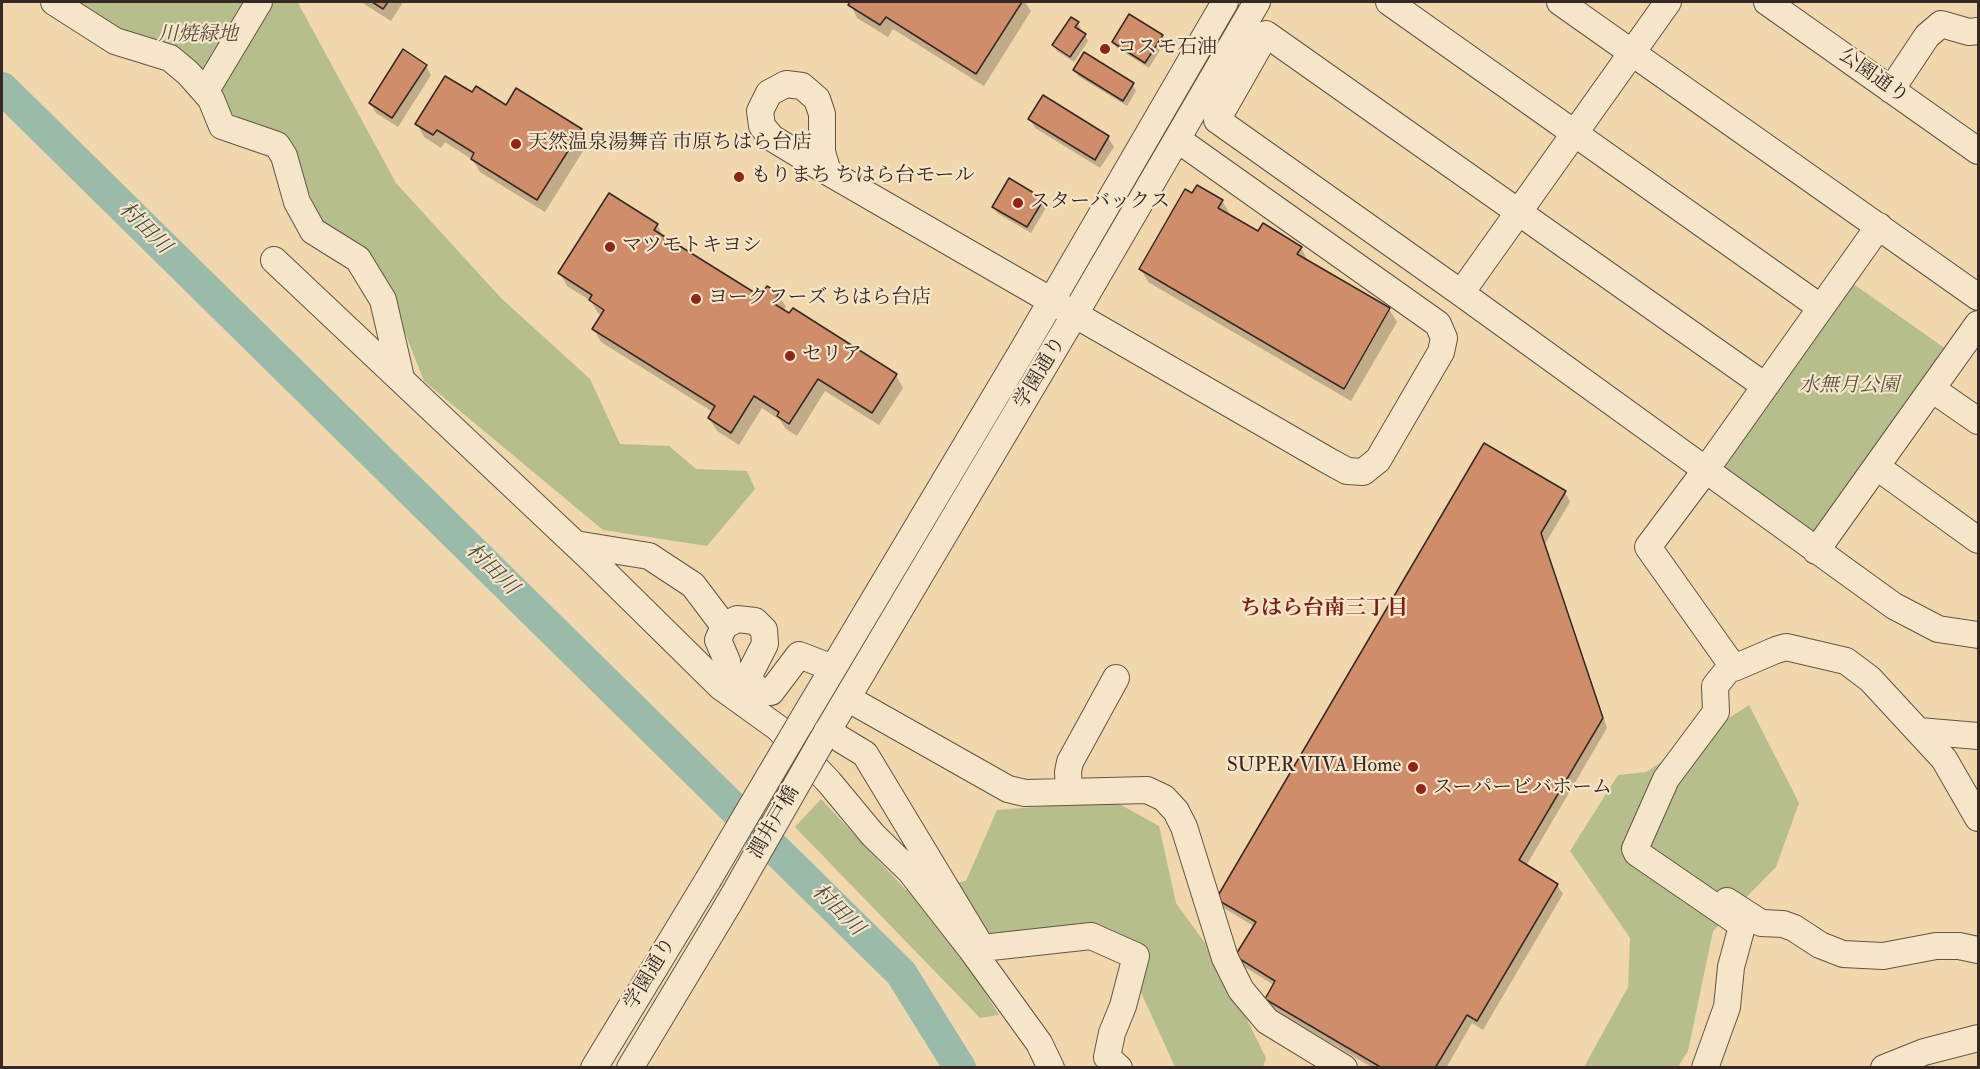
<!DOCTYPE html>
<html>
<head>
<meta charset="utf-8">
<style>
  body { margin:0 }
  #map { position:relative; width:1980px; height:1069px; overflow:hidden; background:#f0d7ac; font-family:"IM FELL Double Pica",serif }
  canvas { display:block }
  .frame { position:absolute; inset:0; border:3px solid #362925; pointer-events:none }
</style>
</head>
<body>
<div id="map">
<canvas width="1980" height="1069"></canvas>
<div class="frame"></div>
</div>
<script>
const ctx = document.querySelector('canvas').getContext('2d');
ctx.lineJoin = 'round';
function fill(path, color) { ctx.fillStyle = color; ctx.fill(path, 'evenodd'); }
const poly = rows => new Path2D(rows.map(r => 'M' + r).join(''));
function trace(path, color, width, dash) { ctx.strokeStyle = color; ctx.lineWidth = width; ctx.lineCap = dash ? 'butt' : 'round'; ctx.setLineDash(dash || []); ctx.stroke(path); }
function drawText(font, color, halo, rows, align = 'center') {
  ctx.font = font + ' "IM FELL Double Pica","Noto Serif JP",serif'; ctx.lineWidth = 4.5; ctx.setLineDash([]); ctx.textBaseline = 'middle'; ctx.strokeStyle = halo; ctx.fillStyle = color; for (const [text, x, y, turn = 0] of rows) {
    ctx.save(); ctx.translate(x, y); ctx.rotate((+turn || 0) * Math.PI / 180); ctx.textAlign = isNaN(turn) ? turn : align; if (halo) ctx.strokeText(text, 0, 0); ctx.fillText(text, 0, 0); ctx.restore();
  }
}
const green = poly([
  [58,2,294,2,298,3,396,183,501,298,590,379,620,444,669,446,696,469,747,471,755,489,707,546,603,530,424,381,380,269,321,221,288,144,231,113,208,87],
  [1842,276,1956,356,1816,551,1705,471],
  [1749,705,1799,803,1776,867,1713,931,1688,1051,1678,1067,1584,1067,1628,987,1630,938,1570,851,1618,775,1646,772],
  [821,799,906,890,966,881,997,810,1114,801,1159,826,1176,903,1218,961,1266,1058,1263,1067,1175,1067,1139,988,1146,949,1083,926,988,934,968,964,999,1015,980,1018,795,827]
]);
const shadow = poly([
  [361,2,403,2,391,21],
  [850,2,1025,2,1031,11,984,86,893,29,888,37,857,18],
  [1078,23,1081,29,1079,32,1085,35,1088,41,1074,62,1057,51,1054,45],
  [1162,36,1165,42,1149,68,1117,48,1113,42],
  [426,66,431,75,398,127,376,113,370,103],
  [1075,70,1133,85,1136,91,1127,106,1078,76],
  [472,94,581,130,588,143,545,212,480,172,473,160,445,142,441,148,424,137,417,124],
  [1030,119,1108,137,1114,147,1100,168,1035,128],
  [1043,200,1047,206,1031,233,997,213,994,207],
  [1222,201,1230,214,1229,216,1259,233,1301,248,1308,261,1389,309,1397,322,1351,401,1148,282,1141,269],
  [657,225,664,238,761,298,778,294,786,307,783,311,896,375,903,388,879,425,825,391,797,436,786,429,780,420,762,408,739,445,717,431,709,418,713,412,601,342,594,329,602,316,598,313,591,301,567,286,560,273],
  [1565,492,1570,502,1545,544,1607,728,1526,866,1557,885,1563,894,1483,1030,1472,1023,1446,1068,1373,1068,1272,1008,1266,999,1274,985,1243,966,1237,956,1255,927,1224,908,1218,899]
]);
const river = poly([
  [2,88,901,973,960,1068]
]);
const building = poly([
  [372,2,388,2,383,9,372,2],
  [850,2,1022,2,976,74,886,17,880,25,848,5,850,2],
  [1129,14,1163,35,1145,63,1112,42,1129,14],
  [1071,17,1079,22,1075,27,1086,34,1070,57,1052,45,1071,17],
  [403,49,427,65,392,118,369,103,403,49],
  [1084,52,1134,83,1123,101,1073,70,1084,52],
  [445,76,472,92,476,86,506,105,516,88,582,129,537,200,471,159,474,153,437,130,433,135,415,124,445,76],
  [1043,95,1109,136,1095,160,1028,119,1043,95],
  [1009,178,1044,199,1027,227,992,207,1009,178],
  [1197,185,1223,200,1218,208,1258,231,1263,223,1302,247,1297,254,1390,308,1344,389,1139,269,1185,189,1192,193,1197,185],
  [609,193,658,224,654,230,760,296,767,286,779,293,773,303,789,313,793,308,897,374,872,413,818,379,789,424,777,416,779,412,754,396,731,433,708,418,715,406,592,329,604,310,589,300,592,295,558,273,609,193],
  [1484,443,1566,491,1541,533,1603,718,1519,860,1558,884,1477,1021,1467,1015,1435,1068,1382,1068,1265,999,1275,981,1235,956,1256,922,1216,899,1484,443]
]);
const minor = poly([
  [54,2,115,41,170,58,188,73,211,99,222,126,277,145,284,156,297,202,313,231,358,259,383,300,401,378],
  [1389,2,1820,307],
  [1560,2,1978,297],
  [1767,2,1978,151],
  [1891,90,1927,36,1941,24,1969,32,1978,31],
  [205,92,259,2],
  [828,172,822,152,822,114,817,99,802,86,786,84,769,93,760,111,762,126,772,138,828,172,1327,460,1347,471,1363,472,1378,460,1441,352,1444,338,1438,324,1177,139],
  [1879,226,1705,471,1648,547,1734,668,1776,650,1786,647,1846,661,1870,679,1944,759,1978,818],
  [274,260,589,557,721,687,778,728,829,782,873,835,910,871,971,949,1039,1043,1051,1068],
  [1461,293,1668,2],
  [1765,386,1266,34,1217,120,1461,293,1894,606,1938,629,1978,635],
  [1932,389,1978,421],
  [1877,467,1978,540],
  [575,544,649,556,693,585,724,626],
  [1816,551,1978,324],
  [721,687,729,678,727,661,718,640,724,626,737,619,755,621,764,630,765,644,747,679,761,692,771,692,799,655,833,668],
  [847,698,1008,789,1025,793,1147,790,1164,798,1176,811,1184,827,1225,958,1241,990,1267,1021,1344,1068],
  [800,724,1024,348,1225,2],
  [827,731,865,754,982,948,1091,936,1136,956,1123,1006,1112,1033,1107,1057,1119,1068],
  [1919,731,1978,736],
  [821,742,1075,314,1257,2],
  [1069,791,1068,772,1070,762,1116,678],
  [1727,901,1761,923,1783,924,1794,928,1820,945,1843,954,1883,956,1936,946,1959,946,1978,950],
  [594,1068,708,880],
  [630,1068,729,903],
  [1705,1068,1727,1007,1731,967,1741,930,1739,923,1637,853,1635,849,1666,779,1716,712,1715,686,1732,665],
  [1884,1068,1924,1052,1978,1038]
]);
const minorBridge = poly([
  [708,880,800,724],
  [729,903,821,742]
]);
const markers = [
  [1105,49,6,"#8f2418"],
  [516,144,6,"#8f2418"],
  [739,177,6,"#8f2418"],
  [1018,203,6,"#8f2418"],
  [610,247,6,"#8f2418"],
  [696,299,6,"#8f2418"],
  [790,356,6,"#8f2418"],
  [1413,767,6,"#8f2418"],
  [1421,789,6,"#8f2418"]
];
const parkNames = [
  ["川焼緑地",198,36],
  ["水無月公園",1849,387]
];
const poiNames = [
  ["コスモ石油",1117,49],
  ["天然温泉湯舞音 市原ちはら台店",528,144],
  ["もりまち ちはら台モール",751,177],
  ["スターバックス",1030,203],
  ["マツモトキヨシ",622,247],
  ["ヨークフーズ ちはら台店",708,299],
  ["セリア",802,356],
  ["SUPER VIVA Home",1401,767,"right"],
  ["スーパービバホーム",1433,789]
];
const streetNames = [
  ["公園通り",1873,77,35],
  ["学園通り",1041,373,-59],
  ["潤井戸橋",775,823,-60],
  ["学園通り",651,974,-59]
];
const waterNames = [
  ["村田川",144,229,45],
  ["村田川",491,570,45],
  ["村田川",837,911,45]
];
const neighbourhoodNames = [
  ["ちはら台南三丁目",1324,609]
];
fill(green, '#b6bf8c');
fill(shadow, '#0003');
trace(river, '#9abaaa', 32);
fill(building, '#cf8e69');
trace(building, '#362925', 1.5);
trace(minor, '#645447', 28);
trace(minor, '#f5e5c9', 26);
trace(minorBridge, '#645447', 28, []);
trace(minorBridge, '#f5e5c9', 26);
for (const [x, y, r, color] of markers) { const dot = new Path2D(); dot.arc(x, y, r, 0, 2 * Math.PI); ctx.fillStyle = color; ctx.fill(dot); trace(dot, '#f5e5c9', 2); }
drawText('italic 20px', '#564e3f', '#f5e5c9', parkNames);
drawText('20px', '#362925', '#f5e5c9', poiNames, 'left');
drawText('20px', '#362925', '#f5e5c9', streetNames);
drawText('italic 21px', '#4f4d46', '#f5e5c9', waterNames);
drawText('bold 21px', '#7a1f14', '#f5e5c9', neighbourhoodNames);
</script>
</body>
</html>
